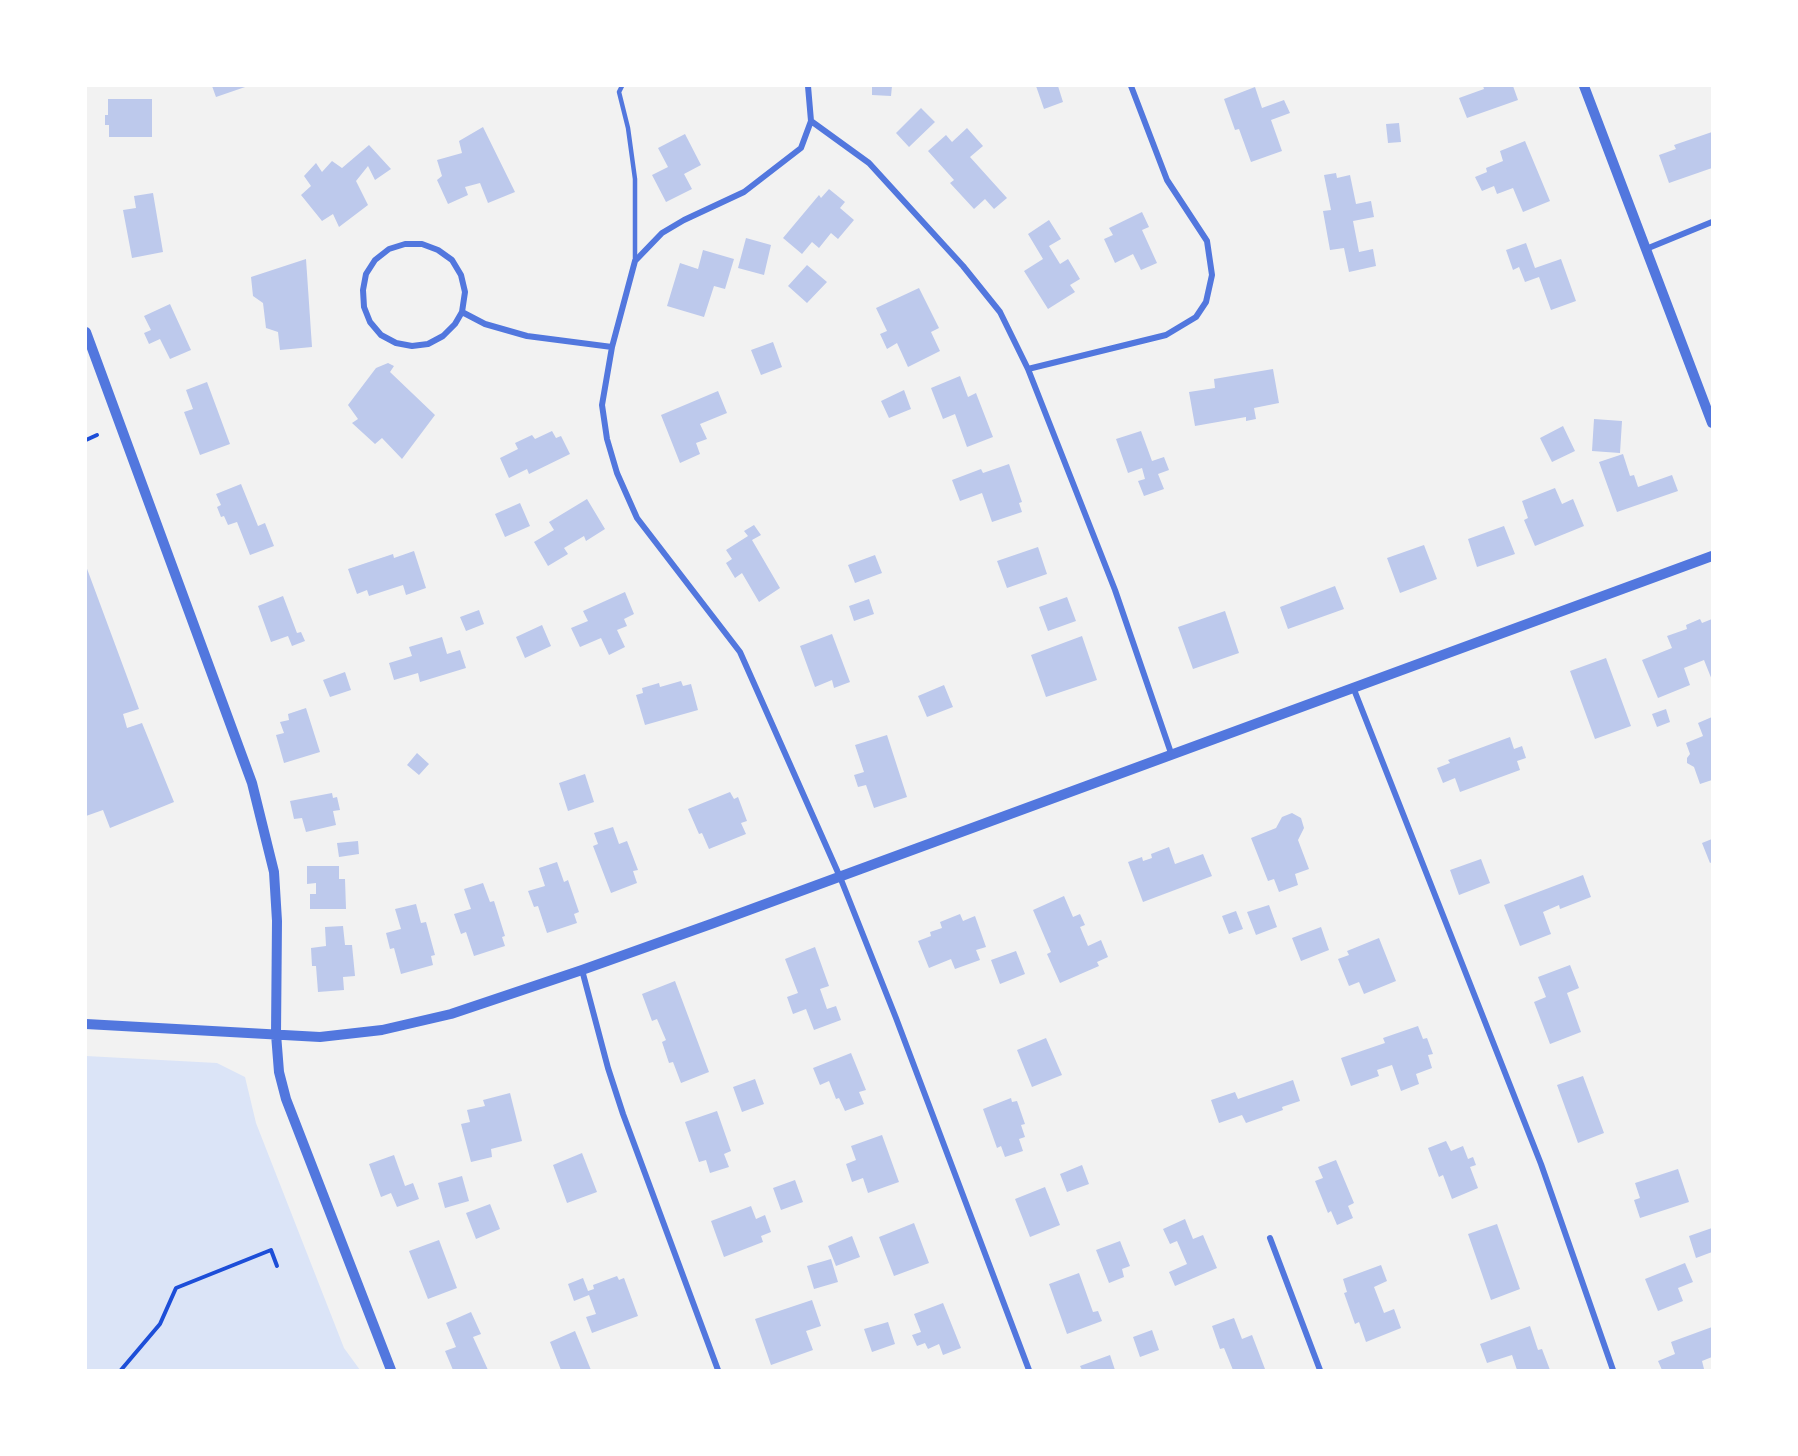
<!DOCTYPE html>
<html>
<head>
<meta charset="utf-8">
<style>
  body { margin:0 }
  #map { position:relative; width:1798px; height:1456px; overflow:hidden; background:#f2f2f2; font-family:Quicksand,sans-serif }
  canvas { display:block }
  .frame { position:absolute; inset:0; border:87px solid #fff; pointer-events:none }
</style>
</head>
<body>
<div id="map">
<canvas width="1798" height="1456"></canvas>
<div class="frame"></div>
</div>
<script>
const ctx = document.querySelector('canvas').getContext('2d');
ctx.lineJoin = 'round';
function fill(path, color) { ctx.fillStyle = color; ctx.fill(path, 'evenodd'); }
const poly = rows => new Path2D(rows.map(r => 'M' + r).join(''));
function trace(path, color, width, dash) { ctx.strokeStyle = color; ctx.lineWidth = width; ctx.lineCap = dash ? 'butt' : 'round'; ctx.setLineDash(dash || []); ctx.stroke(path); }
const green = poly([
  [86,1056,217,1063,245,1077,256,1123,344,1348,360,1370,86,1370]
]);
const building = poly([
  [212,86,248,86,216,97],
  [872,86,892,86,891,96,872,95],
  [1036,86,1058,86,1063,102,1044,109],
  [1483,86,1513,86,1518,100,1467,118,1459,98,1484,89],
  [1255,87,1262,108,1284,100,1290,113,1271,120,1282,151,1251,162,1239,129,1235,130,1224,99],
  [108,99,152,99,152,137,109,137,109,125,105,125,105,115,108,115],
  [921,108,935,122,909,147,896,133],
  [1399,123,1401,142,1388,143,1386,124],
  [483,127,515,192,488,203,480,183,465,187,468,195,448,204,437,180,442,176,437,160,462,153,459,141],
  [967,128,983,146,970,157,1007,198,994,209,985,199,974,209,950,183,954,180,928,151,946,135,952,142],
  [1712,132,1712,168,1669,183,1659,155,1676,149,1674,145],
  [685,134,701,165,684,174,692,189,666,202,652,175,668,167,658,148],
  [1525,141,1550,201,1523,212,1513,188,1497,194,1494,186,1482,191,1475,177,1487,172,1486,168,1503,161,1500,151],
  [369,145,391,169,375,180,368,166,356,181,368,205,339,227,333,214,322,221,301,195,311,186,304,176,316,163,322,172,332,161,342,168],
  [1336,173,1337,178,1350,175,1356,204,1371,201,1374,217,1353,221,1359,252,1373,249,1376,266,1349,272,1344,248,1330,250,1323,211,1331,210,1324,175],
  [829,189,845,202,840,208,854,220,838,239,831,233,819,248,812,242,802,254,783,238,819,195,821,198],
  [153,193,163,252,132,258,123,210,136,208,134,196],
  [1142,212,1149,227,1142,230,1157,263,1141,270,1133,254,1115,263,1104,239,1113,235,1109,228],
  [1049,220,1061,239,1049,246,1060,264,1068,259,1080,279,1070,285,1075,292,1048,309,1024,271,1043,259,1028,234],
  [746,238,771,245,764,275,738,268],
  [1526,243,1535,268,1561,259,1576,301,1551,310,1539,277,1525,282,1519,267,1513,270,1506,250],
  [703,250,734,259,725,289,714,286,704,317,667,306,680,263,698,269],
  [306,259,312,347,280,350,278,332,266,328,263,303,253,296,251,277],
  [807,265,827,282,807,303,788,286],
  [919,288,939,328,931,332,940,351,908,367,897,343,887,349,880,334,887,331,876,308],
  [170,304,191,350,170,359,160,339,149,344,144,333,151,330,144,316],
  [773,342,782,367,761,375,751,350],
  [388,363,394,366,390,372,435,415,402,459,382,438,375,444,352,423,358,419,348,405,376,368],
  [1273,369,1279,403,1254,408,1256,419,1246,421,1246,417,1195,426,1189,392,1215,388,1214,379],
  [960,376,968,397,976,393,993,437,967,447,955,414,943,419,931,388],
  [207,382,230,444,200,455,184,412,193,409,186,390],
  [904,390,911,409,889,418,881,401],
  [718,391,727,413,700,424,707,439,696,443,700,454,680,463,661,415],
  [1594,419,1622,421,1620,453,1592,451],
  [1563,426,1575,451,1552,462,1540,438],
  [552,431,556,438,561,436,570,454,529,474,527,469,509,478,500,458,518,449,515,443,532,435,535,439],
  [1141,431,1152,461,1164,457,1169,470,1158,474,1164,489,1144,496,1138,481,1145,479,1142,468,1128,473,1116,439],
  [1623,454,1630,476,1634,475,1638,487,1672,475,1678,491,1617,512,1599,462],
  [1009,464,1022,502,1019,503,1022,512,992,522,982,493,960,501,952,480,981,469,983,473],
  [241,484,258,526,265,523,274,546,250,555,237,522,228,525,224,516,221,517,217,507,221,505,216,494],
  [1555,488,1562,504,1573,499,1584,526,1535,546,1524,520,1528,518,1522,501],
  [587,499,605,529,586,541,584,536,564,548,568,554,548,566,534,542,554,530,549,522],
  [520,503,530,526,505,537,495,514],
  [754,525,761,535,752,540,780,588,759,602,742,573,735,578,726,563,732,559,726,550,748,536,744,531],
  [1504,526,1515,554,1477,567,1468,539],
  [1424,545,1437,579,1400,593,1387,558],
  [1038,547,1047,574,1007,588,997,561],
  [414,551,426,588,406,595,403,585,369,596,367,590,357,594,348,569,393,554,394,558],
  [875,555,882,573,855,583,848,565],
  [86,566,139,709,123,714,127,728,142,723,174,802,110,828,103,810,86,816],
  [1335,586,1344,609,1288,629,1280,607],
  [625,592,634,614,624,619,627,626,617,630,625,647,609,655,601,638,580,647,571,628,588,621,583,611],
  [283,596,297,633,301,632,305,641,292,646,288,636,271,642,258,606],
  [1067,597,1076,621,1048,631,1039,607],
  [869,599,874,614,854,621,849,606],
  [479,610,484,624,466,631,460,617],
  [1225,611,1239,653,1193,669,1178,627],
  [1700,619,1702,623,1712,619,1712,680,1704,660,1684,668,1690,685,1658,698,1642,660,1672,648,1667,636,1687,629,1686,625],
  [542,625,551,646,525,658,516,637],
  [832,634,850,682,834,688,832,680,815,687,800,646],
  [1082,636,1097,680,1046,697,1031,655],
  [442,637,447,654,460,650,466,668,420,682,418,673,394,680,389,663,412,656,409,647],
  [1606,658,1631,726,1595,739,1570,671],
  [345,672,351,690,330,697,323,680],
  [681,681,683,686,691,684,698,710,645,725,636,695,643,693,642,688,659,683,660,687],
  [944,685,953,707,927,717,918,696],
  [306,708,320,752,284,763,276,735,284,733,280,722,289,720,288,714],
  [1666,709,1670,722,1657,727,1652,714],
  [1712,717,1712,780,1700,784,1694,767,1687,763,1687,758,1690,754,1686,743,1703,736,1698,723],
  [887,735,907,797,874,808,866,785,858,787,854,775,864,772,855,745],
  [1510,737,1514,749,1522,746,1526,758,1517,761,1520,770,1460,792,1455,778,1443,783,1437,768,1450,763,1448,760],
  [417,753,429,764,419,775,407,765],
  [585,774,594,802,568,811,559,783],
  [730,792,734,799,738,797,747,821,741,823,746,834,709,849,702,833,699,834,688,809],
  [332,793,333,798,337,797,340,810,333,811,336,825,306,832,302,818,294,819,290,801],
  [1292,813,1301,818,1304,828,1298,840,1309,869,1295,874,1298,885,1279,892,1274,879,1268,881,1251,838,1276,828,1282,817],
  [613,827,619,844,627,841,638,870,633,871,637,883,611,893,593,846,598,844,594,833],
  [1712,839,1712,862,1710,863,1702,843],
  [358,841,359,854,339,857,337,843],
  [1169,847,1175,864,1203,854,1212,876,1143,902,1128,862,1142,857,1143,861,1152,858,1151,854],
  [1481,859,1490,883,1459,895,1450,870],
  [557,862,564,882,568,880,579,912,574,914,577,923,547,933,538,906,534,907,528,891,545,886,539,868],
  [307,866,339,866,339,879,345,879,346,909,310,909,310,894,316,894,316,883,307,884],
  [1583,875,1591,897,1560,909,1559,905,1543,912,1551,934,1520,946,1504,905],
  [483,883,490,902,494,901,505,936,502,937,505,946,474,956,466,932,461,934,454,914,471,909,464,889],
  [1064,896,1073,917,1080,914,1085,925,1080,927,1088,946,1101,940,1108,957,1097,962,1099,966,1060,983,1047,954,1051,952,1033,910],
  [416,904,421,923,426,922,435,955,431,956,433,965,401,974,394,948,390,949,386,933,401,929,395,909],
  [1269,905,1277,927,1256,935,1247,912],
  [1236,911,1243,929,1229,934,1222,916],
  [960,914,963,921,975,916,986,947,976,950,980,960,955,969,951,959,929,968,918,941,931,936,930,932,942,928,940,922],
  [343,926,345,945,352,945,355,976,343,977,344,990,318,992,316,966,312,966,311,948,326,946,325,927],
  [1321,927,1329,950,1301,961,1292,938],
  [1379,938,1396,981,1364,994,1359,982,1349,986,1338,959,1349,955,1347,951],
  [815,947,829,986,820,989,827,1009,836,1006,841,1020,814,1030,806,1009,793,1014,787,997,798,993,785,959],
  [1016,951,1025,974,1000,984,991,960],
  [1570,965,1579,988,1567,993,1581,1032,1550,1044,1534,1002,1546,997,1538,977],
  [675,981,709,1072,681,1083,673,1062,669,1063,662,1042,666,1040,657,1019,652,1021,642,994],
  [1418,1026,1423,1039,1427,1038,1433,1054,1428,1055,1432,1068,1416,1074,1419,1084,1401,1091,1392,1065,1377,1070,1379,1076,1351,1086,1341,1058,1385,1043,1383,1038],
  [1046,1038,1062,1075,1032,1087,1017,1050],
  [851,1053,866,1090,859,1092,864,1104,845,1111,839,1098,836,1099,829,1081,820,1085,813,1068],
  [1583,1076,1604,1133,1578,1143,1557,1085],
  [755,1079,764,1104,742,1112,733,1087],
  [1293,1080,1300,1101,1282,1107,1283,1110,1246,1123,1242,1115,1219,1123,1211,1100,1235,1092,1238,1099],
  [510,1093,522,1141,491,1149,492,1157,471,1162,461,1124,470,1122,467,1110,485,1106,483,1100],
  [1011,1098,1012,1102,1017,1101,1025,1124,1021,1125,1025,1137,1019,1139,1023,1151,1005,1157,1001,1146,997,1148,983,1109],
  [717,1111,731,1151,724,1154,729,1167,710,1173,706,1160,699,1162,685,1122],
  [882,1135,899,1182,868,1193,863,1178,852,1182,846,1164,856,1160,851,1146],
  [1446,1141,1451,1151,1463,1146,1468,1159,1473,1157,1476,1165,1470,1167,1478,1188,1452,1199,1443,1175,1439,1177,1428,1148],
  [582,1153,597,1192,567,1203,553,1165],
  [394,1155,405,1186,413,1183,419,1199,397,1207,391,1193,381,1197,369,1164],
  [1336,1160,1354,1203,1348,1206,1353,1218,1337,1225,1331,1211,1328,1213,1315,1181,1323,1178,1318,1167],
  [1082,1165,1089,1184,1067,1192,1060,1174],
  [1678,1169,1689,1202,1640,1218,1634,1200,1640,1198,1635,1183],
  [462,1176,469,1201,445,1208,438,1183],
  [795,1180,803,1202,781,1210,773,1188],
  [1045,1187,1060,1225,1030,1237,1015,1199],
  [490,1204,500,1229,476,1239,466,1213],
  [751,1206,756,1219,765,1215,771,1232,761,1236,763,1242,724,1257,711,1221],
  [1185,1219,1193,1239,1203,1235,1217,1268,1175,1286,1169,1272,1187,1264,1177,1241,1170,1244,1163,1229],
  [914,1223,929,1263,894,1276,879,1237],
  [1497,1224,1520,1289,1491,1300,1468,1234],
  [1712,1228,1712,1252,1696,1258,1689,1236],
  [852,1236,860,1257,836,1266,828,1246],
  [439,1240,457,1288,428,1299,409,1251],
  [1120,1241,1130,1266,1122,1269,1124,1277,1109,1283,1096,1250],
  [831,1259,838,1282,814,1289,807,1266],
  [1685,1263,1693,1282,1678,1288,1683,1301,1658,1311,1645,1279],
  [1381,1265,1387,1281,1374,1287,1384,1313,1394,1309,1401,1328,1366,1342,1359,1322,1355,1324,1344,1293,1347,1292,1343,1279],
  [1079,1273,1093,1312,1098,1311,1102,1321,1067,1334,1049,1284],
  [617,1276,619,1280,624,1278,638,1316,592,1333,586,1317,596,1314,589,1295,574,1301,568,1284,583,1278,588,1291,594,1289,593,1285],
  [812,1300,821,1326,806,1331,813,1350,771,1365,755,1319],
  [943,1303,961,1348,943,1355,939,1344,928,1349,925,1343,917,1346,912,1335,921,1332,914,1314],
  [471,1312,481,1334,473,1337,488,1370,453,1370,445,1351,456,1347,446,1323],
  [1234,1318,1242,1339,1252,1335,1265,1369,1233,1370,1224,1348,1220,1349,1212,1326],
  [888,1322,895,1344,872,1352,864,1329],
  [1530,1326,1538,1350,1542,1349,1550,1370,1517,1370,1512,1355,1487,1363,1480,1344],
  [1712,1327,1712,1357,1702,1361,1704,1369,1662,1370,1658,1361,1675,1354,1671,1342],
  [1152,1330,1159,1350,1140,1357,1133,1337],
  [575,1331,591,1370,561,1370,550,1342],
  [1110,1355,1115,1370,1082,1370,1080,1366]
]);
const path = poly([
  [86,440,97,435],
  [121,1370,160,1324,176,1288,271,1250,277,1266]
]);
const service = poly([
  [622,86,619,92,628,128,635,179,635,261]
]);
const minor = poly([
  [808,86,811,121,801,148,744,192,684,220,662,233,635,261,612,347,602,405,607,439,617,473,637,518,740,652,840,877,896,1018,1029,1370],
  [811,121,869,163,963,266,1000,312,1028,369,1115,590,1171,753],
  [1646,249,1712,222],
  [462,312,465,292,461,275,452,260,438,250,422,244,405,244,389,249,375,260,366,274,363,290,364,307,370,322,381,335,396,343,412,346,428,344,443,336,455,324,462,312,485,324,527,336,612,347],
  [1028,369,1166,335,1196,317,1206,302,1212,275,1207,241,1167,180,1131,86],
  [1353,687,1541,1164,1613,1370],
  [582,970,608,1068,623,1114,718,1370],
  [1270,1238,1320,1370]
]);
const tertiary = poly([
  [1584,86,1712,423],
  [86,332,252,783,274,872,277,921,276,1034,279,1072,286,1099,391,1370],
  [86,1024,320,1037,382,1030,451,1014,582,970,711,924,1712,556]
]);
fill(green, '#dbe4f7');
fill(building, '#bdc9ec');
trace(path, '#1d4ed8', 4);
trace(service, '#5277de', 4.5);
trace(minor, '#5277de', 6);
trace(tertiary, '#5277de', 10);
</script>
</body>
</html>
